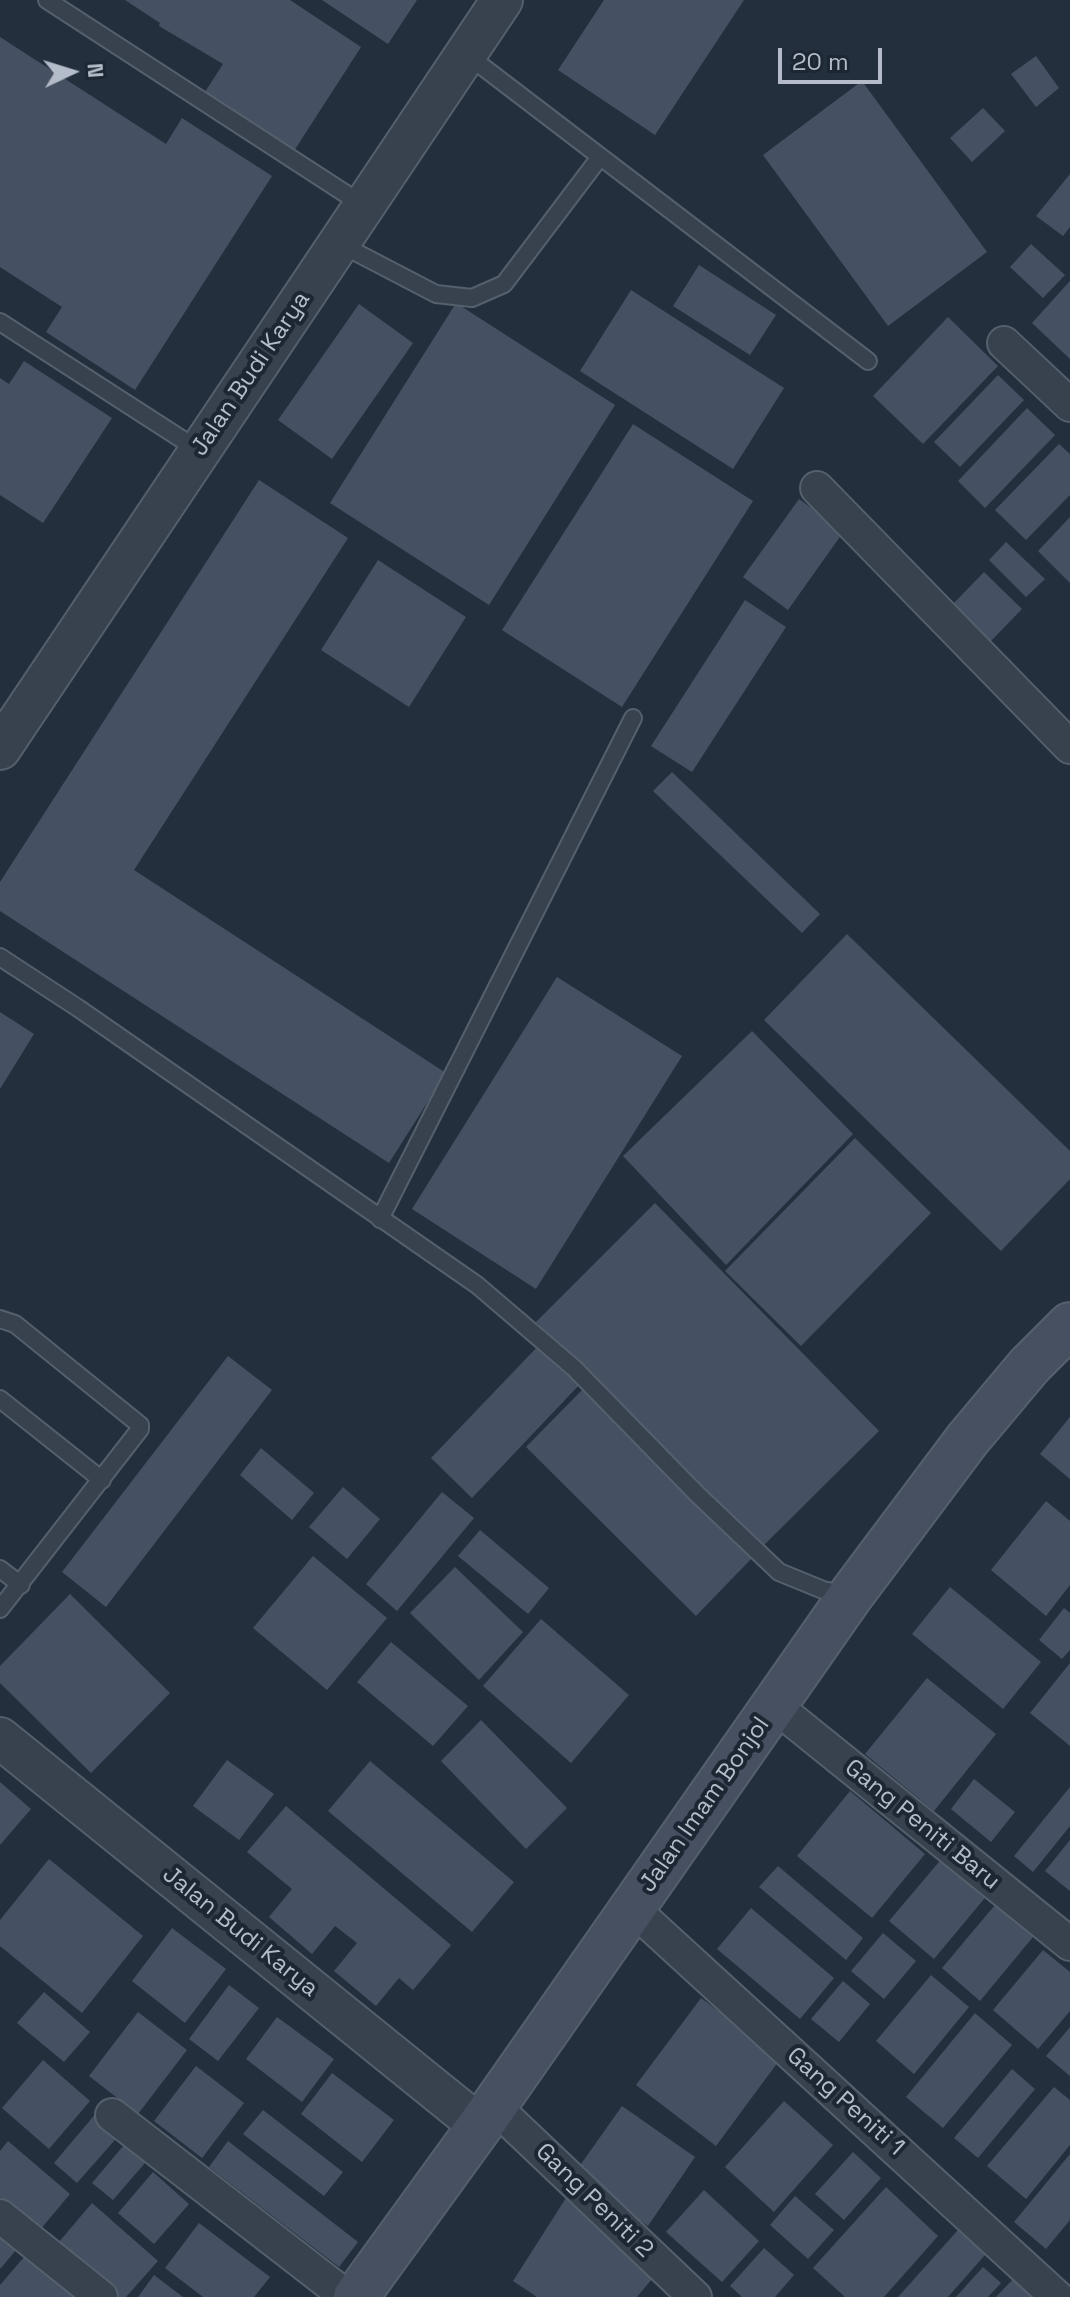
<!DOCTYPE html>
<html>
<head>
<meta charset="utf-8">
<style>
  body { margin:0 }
  #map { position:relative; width:1070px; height:2297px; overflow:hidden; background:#242f3e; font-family:"Space Grotesk",sans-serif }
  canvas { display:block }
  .north { position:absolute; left:32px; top:32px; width:80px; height:80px; -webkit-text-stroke:6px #1d2633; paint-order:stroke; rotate:86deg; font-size:22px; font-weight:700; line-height:32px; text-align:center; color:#b4bcc9 }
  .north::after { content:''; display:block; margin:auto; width:28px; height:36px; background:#b4bcc9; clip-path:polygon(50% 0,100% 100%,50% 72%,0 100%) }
  .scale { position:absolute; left:778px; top:48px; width:104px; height:36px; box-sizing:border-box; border:4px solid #b4bcc9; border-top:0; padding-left:10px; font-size:24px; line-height:28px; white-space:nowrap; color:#b4bcc9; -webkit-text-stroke:6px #1d2633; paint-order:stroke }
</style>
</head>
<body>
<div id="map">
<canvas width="1070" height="2297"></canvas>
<div class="north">N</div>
<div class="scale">20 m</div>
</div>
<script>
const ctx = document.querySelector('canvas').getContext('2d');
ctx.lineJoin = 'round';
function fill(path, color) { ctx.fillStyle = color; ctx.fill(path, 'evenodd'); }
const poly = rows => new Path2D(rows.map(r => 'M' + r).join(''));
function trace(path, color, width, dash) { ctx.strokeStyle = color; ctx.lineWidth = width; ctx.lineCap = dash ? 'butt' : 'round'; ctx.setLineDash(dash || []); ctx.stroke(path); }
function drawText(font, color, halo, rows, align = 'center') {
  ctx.font = font + ' "Space Grotesk",sans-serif'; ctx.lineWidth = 8; ctx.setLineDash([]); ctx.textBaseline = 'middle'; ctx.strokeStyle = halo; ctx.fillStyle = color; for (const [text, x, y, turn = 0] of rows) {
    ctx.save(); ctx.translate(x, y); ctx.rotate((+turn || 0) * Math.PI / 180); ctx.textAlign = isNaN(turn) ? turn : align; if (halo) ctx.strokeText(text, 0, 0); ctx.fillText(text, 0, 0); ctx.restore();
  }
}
const building = poly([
  [125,0,290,0,361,47,294,151,205,92,223,64,159,26,160,23],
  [322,0,417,0,388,44],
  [604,0,744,0,655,135,558,70],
  [0,37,166,144,182,118,272,176,135,390,46,332,62,307,0,267],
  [1036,56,1059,88,1036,107,1011,74],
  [862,81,987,252,888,326,763,155],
  [983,108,1005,131,972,162,950,138],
  [1070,174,1070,227,1063,236,1036,216],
  [1031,244,1065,275,1043,298,1010,267],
  [699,265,776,315,750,355,673,306],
  [1070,281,1070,359,1032,323],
  [631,290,784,388,733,469,580,371],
  [456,303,615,405,489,605,330,503],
  [359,304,413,343,332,459,278,420],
  [948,317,998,366,923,444,873,396],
  [24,361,112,418,43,523,0,495,0,378,9,384],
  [998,375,1024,400,960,467,934,442],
  [1027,408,1055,435,985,508,958,481],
  [633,424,753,501,622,707,502,630],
  [1059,444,1070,454,1070,495,1026,540,995,510],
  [259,480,348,538,134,870,446,1073,389,1163,0,911,0,882],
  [799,499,844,531,788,610,743,577],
  [1070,517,1070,583,1038,551],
  [1006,542,1045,579,1026,597,989,560],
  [378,560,466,617,409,707,321,650],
  [984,572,1022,609,991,641,953,604],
  [745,600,786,627,692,772,651,746],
  [672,772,820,914,802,933,653,791],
  [847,934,1070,1151,1070,1179,1001,1251,764,1020],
  [557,977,682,1056,536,1289,412,1209],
  [0,1012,34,1034,0,1089],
  [752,1031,853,1134,726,1265,623,1156],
  [855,1138,931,1213,801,1346,725,1271],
  [655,1203,879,1431,760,1549,536,1322],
  [540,1344,581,1383,472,1498,431,1458],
  [228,1356,272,1390,106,1607,62,1572],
  [583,1389,753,1557,696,1616,526,1447],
  [1070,1417,1070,1479,1040,1454],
  [261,1448,314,1493,292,1520,240,1475],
  [343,1487,380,1519,347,1559,309,1527],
  [442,1492,474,1518,397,1611,366,1584],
  [1046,1501,1070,1521,1070,1585,1046,1616,991,1570],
  [480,1530,549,1588,528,1614,458,1556],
  [313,1556,387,1618,327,1690,253,1628],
  [455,1567,523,1632,479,1680,410,1613],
  [950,1587,1041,1662,1003,1709,912,1634],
  [70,1594,170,1693,91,1773,0,1683,0,1666],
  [1064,1608,1070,1613,1070,1650,1062,1659,1039,1640],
  [541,1619,629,1695,571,1763,483,1686],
  [391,1642,468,1706,433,1746,357,1682],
  [1070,1663,1070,1746,1030,1713],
  [927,1678,996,1734,934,1811,865,1754],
  [481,1720,567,1808,526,1849,441,1761],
  [227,1760,274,1794,239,1840,193,1806],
  [370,1761,514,1882,472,1932,328,1811],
  [974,1779,1015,1812,991,1842,951,1809],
  [0,1782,31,1809,0,1845],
  [1070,1787,1070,1826,1033,1872,1014,1856],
  [850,1791,925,1854,872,1918,797,1856],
  [286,1806,451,1945,413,1990,399,1978,376,2006,334,1971,357,1943,335,1926,312,1954,269,1917,292,1889,247,1852],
  [1070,1840,1070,1891,1045,1871],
  [944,1856,989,1893,934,1959,889,1921],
  [49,1859,143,1936,82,2013,0,1946,0,1920],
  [778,1866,863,1938,846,1960,759,1887],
  [995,1905,1033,1937,980,2001,942,1968],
  [751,1908,834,1978,800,2019,717,1949],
  [172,1928,226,1969,185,2023,132,1981],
  [883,1933,916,1961,884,1999,851,1971],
  [1043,1950,1070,1972,1070,2011,1038,2049,993,2010],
  [931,1975,969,2007,914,2074,876,2041],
  [843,1981,870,2004,839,2042,811,2019],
  [229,1985,259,2008,218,2061,189,2039],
  [44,1992,90,2032,64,2062,17,2023],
  [701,1998,781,2058,716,2146,636,2085],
  [138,2012,187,2050,138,2114,89,2076],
  [975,2013,1012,2045,943,2128,906,2097],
  [277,2017,334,2059,302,2102,246,2059],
  [1070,2027,1070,2076,1046,2056],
  [43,2060,90,2101,49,2149,2,2108],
  [196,2066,244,2103,202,2158,154,2121],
  [1012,2069,1035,2089,978,2158,954,2138],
  [332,2073,394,2120,362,2162,301,2114],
  [1054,2087,1070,2100,1070,2145,1026,2199,987,2166],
  [784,2101,833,2145,774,2212,725,2167],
  [622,2106,695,2157,648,2226,574,2174],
  [263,2110,343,2172,324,2196,243,2134],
  [97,2112,121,2133,77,2183,54,2163],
  [8,2141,70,2194,39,2231,0,2197,0,2151],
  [228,2141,358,2242,339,2267,209,2167],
  [124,2145,145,2163,113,2200,92,2183],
  [853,2152,881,2178,844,2220,815,2194],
  [1070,2154,1070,2220,1046,2249,1014,2222],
  [153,2172,189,2204,154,2244,118,2213],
  [886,2187,938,2236,884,2297,845,2297,813,2268],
  [704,2190,759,2241,722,2282,666,2232],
  [795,2196,834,2230,808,2259,770,2225],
  [566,2198,652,2279,637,2297,537,2297,513,2281],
  [92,2203,158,2261,126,2297,109,2297,53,2249],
  [199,2223,270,2277,254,2297,203,2297,165,2268],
  [958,2230,985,2255,948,2297,898,2297],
  [0,2234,17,2249,0,2269],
  [764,2248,794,2275,775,2297,742,2297,730,2286],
  [31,2249,86,2297,0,2297,0,2285],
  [983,2267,1001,2283,988,2297,956,2297],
  [154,2275,183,2297,138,2297],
  [1014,2278,1035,2297,996,2297]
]);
const service = poly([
  [47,0,363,205],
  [466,54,868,361],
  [340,244,436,294,472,298,504,284,600,157],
  [0,322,200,451],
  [0,957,78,1008,477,1285,574,1368,697,1494,779,1572,823,1590,845,1594],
  [380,1219,633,718],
  [0,1319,15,1324,140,1425,140,1429,0,1609],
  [0,1399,102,1480],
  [0,1569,21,1585]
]);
const minor = poly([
  [1004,343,1070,405],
  [817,488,1070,747],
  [775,1706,1070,1944],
  [632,1908,1057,2297],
  [494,2106,695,2297],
  [112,2115,347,2297],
  [0,2216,101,2297]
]);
const tertiary = poly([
  [0,749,502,0],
  [0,1738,480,2126]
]);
const secondary = poly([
  [356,2297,480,2126,851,1595,967,1440,1029,1366,1070,1325]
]);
const streetNames = [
  ["Jalan Budi Karya",251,374,-56],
  ["Jalan Imam Bonjol",705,1805,-55],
  ["Gang Peniti Baru",922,1825,39],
  ["Jalan Budi Karya",240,1932,39],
  ["Gang Peniti 1",845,2102,42],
  ["Gang Peniti 2",594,2201,44]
];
fill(building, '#455162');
trace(service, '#565f6c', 20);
trace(minor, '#565f6c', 36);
trace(tertiary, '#565f6c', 44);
trace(secondary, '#565f6c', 48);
trace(service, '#38414e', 16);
trace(minor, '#38414e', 32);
trace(tertiary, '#38414e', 40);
trace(secondary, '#465061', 44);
drawText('24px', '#b4bcc9', '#1d2633', streetNames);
</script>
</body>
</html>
